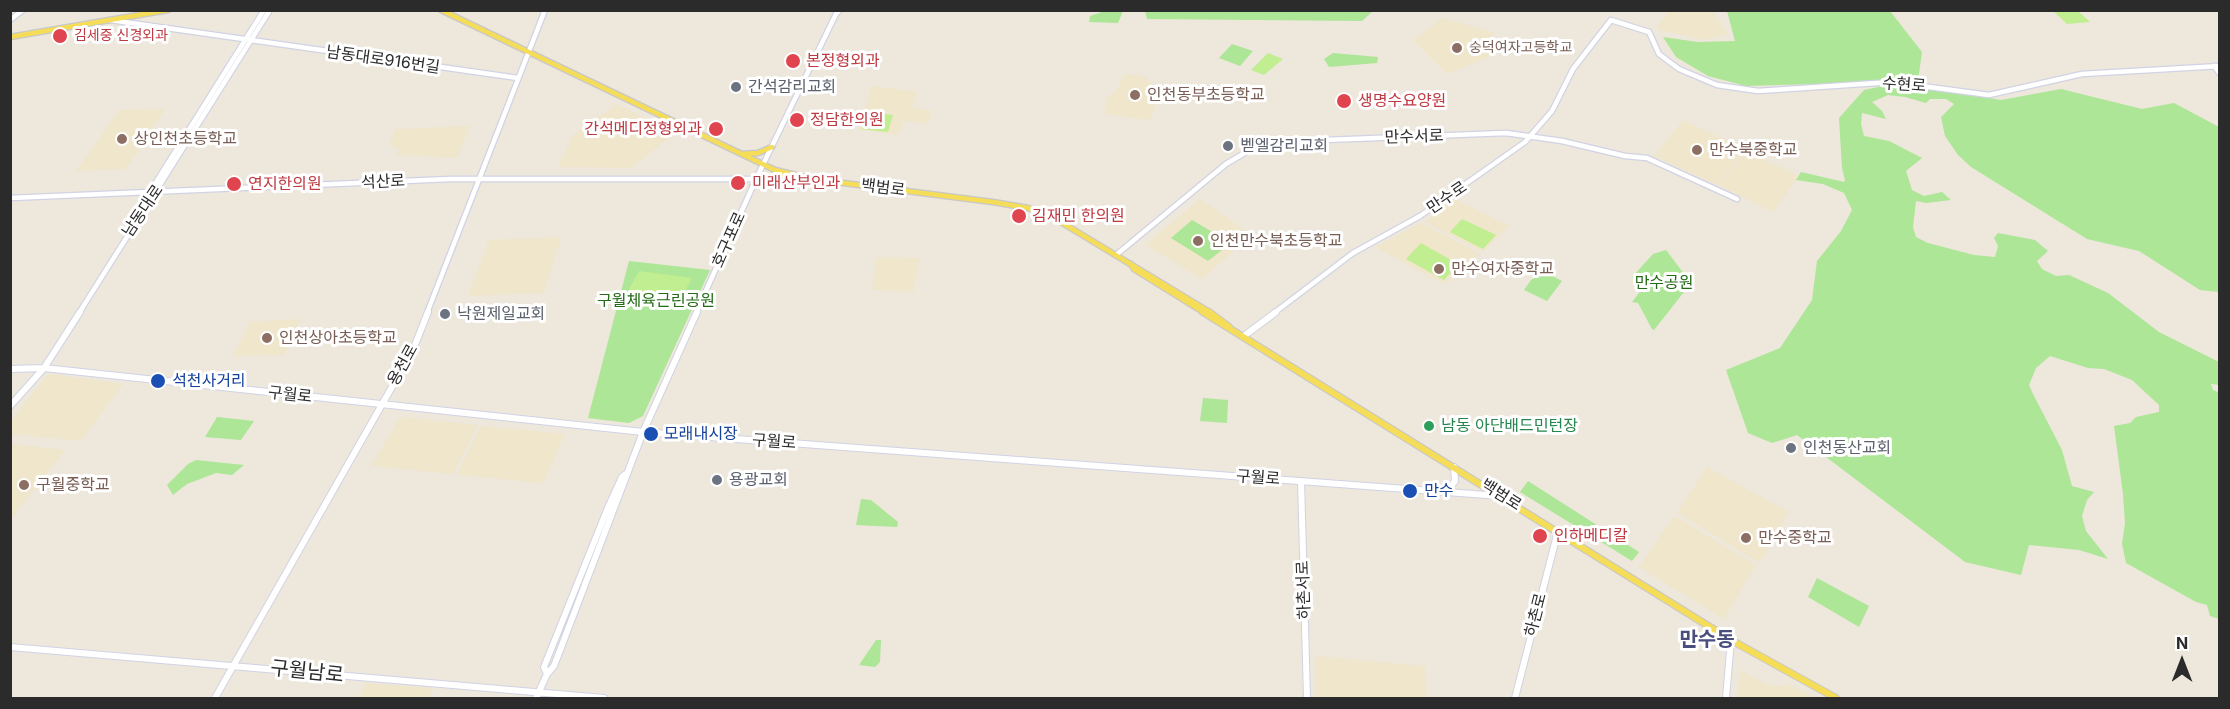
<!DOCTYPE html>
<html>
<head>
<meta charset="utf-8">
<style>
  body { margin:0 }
  #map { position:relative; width:2230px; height:709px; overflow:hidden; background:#ede7dc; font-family:Inter,sans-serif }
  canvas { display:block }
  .frame { position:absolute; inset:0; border:12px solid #2b2b2b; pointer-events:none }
  .north { position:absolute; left:2152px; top:631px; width:60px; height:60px; -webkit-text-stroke:4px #fff; paint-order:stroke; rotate:0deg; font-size:16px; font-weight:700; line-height:24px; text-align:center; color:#2b2b2b }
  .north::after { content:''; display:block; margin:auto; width:21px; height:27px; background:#2b2b2b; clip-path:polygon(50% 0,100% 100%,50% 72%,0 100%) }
</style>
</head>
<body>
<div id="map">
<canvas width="2230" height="709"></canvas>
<div class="frame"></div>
<div class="north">N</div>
</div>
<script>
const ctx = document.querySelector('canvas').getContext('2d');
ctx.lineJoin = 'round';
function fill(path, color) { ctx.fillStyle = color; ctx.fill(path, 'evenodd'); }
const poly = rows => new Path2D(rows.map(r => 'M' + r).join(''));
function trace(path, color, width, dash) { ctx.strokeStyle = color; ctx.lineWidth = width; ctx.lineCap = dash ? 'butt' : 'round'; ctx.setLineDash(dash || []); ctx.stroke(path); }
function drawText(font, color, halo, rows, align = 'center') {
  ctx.font = font + ' Inter,"Noto Sans KR",sans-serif'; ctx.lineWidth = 6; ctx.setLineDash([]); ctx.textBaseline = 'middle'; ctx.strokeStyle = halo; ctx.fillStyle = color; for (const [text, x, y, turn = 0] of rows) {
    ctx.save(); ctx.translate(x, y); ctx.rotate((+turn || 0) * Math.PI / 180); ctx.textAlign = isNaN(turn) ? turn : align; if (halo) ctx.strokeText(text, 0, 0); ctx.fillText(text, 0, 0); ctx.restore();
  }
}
const education = poly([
  [1669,11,1713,11,1728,34,1705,40,1659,30,1657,27],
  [1443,18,1493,32,1494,55,1447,74,1413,40],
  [1125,74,1144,76,1160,92,1150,120,1105,114,1106,98,1116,91],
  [871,86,918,92,912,107,932,111,928,124,904,121,899,135,860,130],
  [617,104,675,133,631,168,558,167,573,135],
  [165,109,126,169,76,171,119,110],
  [1683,120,1732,143,1729,147,1743,153,1716,185,1654,156],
  [470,126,457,158,397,155,399,150,389,144,396,129],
  [1746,151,1799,176,1773,212,1718,185],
  [1200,199,1252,235,1202,279,1145,245],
  [1455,199,1509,226,1483,252,1425,222],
  [1421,223,1480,254,1444,284,1375,247],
  [561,237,544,293,468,296,489,240],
  [877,257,920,258,913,292,872,290],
  [300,319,284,355,233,356,250,322],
  [48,374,123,384,81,441,11,434,11,421],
  [400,417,478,425,453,474,371,466],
  [481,426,565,434,543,483,457,475],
  [11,444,65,450,11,519,10,444],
  [1707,467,1789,512,1760,563,1677,513],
  [1674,516,1756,565,1724,619,1639,567],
  [1315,656,1425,666,1427,698,1315,698],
  [1740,670,1768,685,1783,686,1786,683,1816,698,1737,698],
  [366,683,433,688,428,698,358,698]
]);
const green = poly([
  [1108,10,1123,11,1118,23,1089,22,1090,16],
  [1145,11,1146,10,1373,11,1362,21,1147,19],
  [1727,11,1890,11,1922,52,1918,81,1746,86,1708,76,1676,57,1663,37,1698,42,1735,41],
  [1232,44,1253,51,1240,66,1219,58],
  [1333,53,1378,57,1377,63,1329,67,1324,59],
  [1897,83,2001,100,2061,89,2142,109,2174,103,2219,127,2219,292,2200,290,2139,251,2087,239,1971,167,1958,155,1945,136,1941,117,1954,104,1946,99,1930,99,1926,103,1905,97,1888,95,1872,102,1882,111,1886,119,1862,113,1861,124,1864,136,1889,141,1922,158,1906,171,1912,190,1924,196,1942,192,1951,200,1926,203,1916,201,1913,227,1916,237,1928,243,1974,255,1995,257,1998,246,1994,238,1998,233,2035,240,2048,251,2037,261,2042,269,2056,276,2069,275,2108,293,2159,332,2219,362,2219,385,2211,384,2213,390,2220,393,2219,619,2210,616,2207,605,2196,602,2126,563,2122,544,2125,523,2123,494,2114,426,2130,423,2136,417,2159,412,2159,405,2132,380,2104,369,2088,368,2050,356,2036,368,2029,385,2032,392,2062,450,2072,486,2094,492,2087,500,2082,516,2086,531,2108,559,2079,550,2029,545,2021,575,1965,562,1797,435,1772,443,1748,433,1726,370,1780,348,1812,300,1817,261,1841,231,1852,210,1844,193,1823,184,1796,180,1801,172,1844,182,1845,180,1842,168,1839,118,1864,90],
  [1192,220,1231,243,1208,261,1171,238],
  [1666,250,1691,283,1654,330,1652,329,1638,303,1632,302,1642,289,1639,286,1641,281,1632,277,1653,254],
  [629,261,710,270,643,416,629,423,588,418],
  [1545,272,1562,281,1547,301,1524,290,1531,280],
  [1203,398,1228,400,1227,423,1200,421],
  [217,417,254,421,241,440,205,437],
  [196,460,244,465,232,475,216,473,187,484,173,495,167,485,188,464],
  [1528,481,1639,552,1632,561,1520,492],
  [861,499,871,500,898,522,897,527,856,525],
  [1817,578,1869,606,1859,627,1808,597],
  [876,640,881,640,880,662,875,667,859,665]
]);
const pitch = poly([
  [2053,11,2078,11,2090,22,2067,24],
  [1268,53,1283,59,1264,75,1251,70],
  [867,112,893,115,888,132,862,129],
  [1462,219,1496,235,1483,249,1450,232],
  [1421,243,1458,264,1444,280,1406,259],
  [639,271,692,278,677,307,623,300]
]);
const secondaryFar1 = poly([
  [10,20,23,10],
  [110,20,518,78],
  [2214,66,2220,74],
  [153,193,153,187,264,10],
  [10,198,450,179,756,179],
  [1116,255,1226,164,1253,148,1273,142,1506,133,1562,141,1625,156,1647,158,1737,199],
  [79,313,270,10],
  [427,313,545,10],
  [696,313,756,179,836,14,840,10],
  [1274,313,1353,253,1420,216,1525,142,1552,111,1573,69,1611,20,1649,32,1659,54,1679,69,1717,85,1758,91,1892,82,1989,95,2082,74,2220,66]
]);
const secondary = poly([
  [1244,336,1276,312],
  [10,369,44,368,643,432,1500,496],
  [10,406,44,368,80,312],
  [1301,481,1307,698],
  [1447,492,1455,481,1454,467],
  [10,647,604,698],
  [547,674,544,667,607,510,622,477,626,474],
  [215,698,413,350,428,312],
  [536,698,547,674,554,666,643,432,697,312],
  [1515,698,1558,531],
  [1726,698,1731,640]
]);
const primaryFar1 = poly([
  [441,10,775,170,812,179,993,202,1028,208,1051,216,1211,313],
  [10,37,168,10],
  [742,154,758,153,772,147],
  [753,186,770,177,785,174],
  [1131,264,1134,269,1205,313]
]);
const primary = poly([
  [1203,312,1731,640,1836,698],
  [1209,312,1229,327]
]);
const markers = [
  [60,36,8,"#e0444e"],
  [1457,48,6,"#8d6e63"],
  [793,61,8,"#e0444e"],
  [736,87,6,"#6b7280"],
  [1135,95,6,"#8d6e63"],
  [1344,101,8,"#e0444e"],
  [797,120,8,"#e0444e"],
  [716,129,8,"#e0444e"],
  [122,139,6,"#8d6e63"],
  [1228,146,6,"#6b7280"],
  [1697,150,6,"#8d6e63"],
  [738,183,8,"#e0444e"],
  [234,184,8,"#e0444e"],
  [1019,216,8,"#e0444e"],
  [1198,241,6,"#8d6e63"],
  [1439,269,6,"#8d6e63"],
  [445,314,6,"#6b7280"],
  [267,338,6,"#8d6e63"],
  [158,381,8,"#1a4fb4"],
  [1429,426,6,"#2e9e5b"],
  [651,434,8,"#1a4fb4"],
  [1791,448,6,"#6b7280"],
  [717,480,6,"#6b7280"],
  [24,485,6,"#8d6e63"],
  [1410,491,8,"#1a4fb4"],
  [1540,536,8,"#e0444e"],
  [1746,538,6,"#8d6e63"]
];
const farHealthnames = [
  ["김세중 신경외과",74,36]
];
const farEducationnames = [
  ["숭덕여자고등학교",1469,48]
];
const streetNames = [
  ["남동대로916번길",383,60,8],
  ["수현로",1904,85,4],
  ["만수서로",1414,137,-2],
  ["석산로",383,182,-3],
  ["백범로",883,188,7],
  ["만수로",1447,198,-34],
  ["남동대로",143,211,-56],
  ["호구포로",729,240,-66],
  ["용천로",403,365,-61],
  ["구월로",290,395,6],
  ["구월로",774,442,4],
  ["구월로",1258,478,4],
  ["백범로",1501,495,32],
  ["하촌서로",1304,590,-92],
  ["하촌로",1536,615,-76]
];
const healthNames = [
  ["본정형외과",806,61],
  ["생명수요양원",1358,101],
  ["정담한의원",810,120],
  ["간석메디정형외과",702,129,"right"],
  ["미래산부인과",752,183],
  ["연지한의원",248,184],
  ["김재민 한의원",1032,216],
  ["인하메디칼",1554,536]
];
const worshipNames = [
  ["간석감리교회",748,87],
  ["벧엘감리교회",1240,146],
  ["낙원제일교회",457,314],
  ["인천동산교회",1803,448],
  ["용광교회",729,480]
];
const educationNames = [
  ["인천동부초등학교",1147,95],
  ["상인천초등학교",134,139],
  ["만수북중학교",1709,150],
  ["인천만수북초등학교",1210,241],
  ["만수여자중학교",1451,269],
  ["인천상아초등학교",279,338],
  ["구월중학교",36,485],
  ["만수중학교",1758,538]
];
const parkNames = [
  ["만수공원",1664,283],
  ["구월체육근린공원",656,301]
];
const transitNames = [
  ["석천사거리",172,381],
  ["모래내시장",664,434],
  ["만수",1424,491]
];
const leisureNames = [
  ["남동 아단배드민턴장",1441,426]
];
const quarterNames = [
  ["만수동",1707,640]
];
const nearStreetnames = [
  ["구월남로",307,672,6]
];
fill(education, '#efe6cb');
fill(green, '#ace696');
fill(pitch, '#c0ee91');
trace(secondaryFar1, '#d1d3e4', 7);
trace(secondary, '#d1d3e4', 8);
trace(primaryFar1, '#c8c8c8', 7);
trace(primary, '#c8c8c8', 8);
trace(secondaryFar1, '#fff', 4.5);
trace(secondary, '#fff', 6);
trace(primaryFar1, '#f6dd58', 4.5);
trace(primary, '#f6dd58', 6);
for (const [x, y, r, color] of markers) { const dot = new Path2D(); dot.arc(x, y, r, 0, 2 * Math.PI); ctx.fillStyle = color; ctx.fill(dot); trace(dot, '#fff', 2); }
drawText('14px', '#be3a42', '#fff', farHealthnames, 'left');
drawText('14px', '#785e54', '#fff', farEducationnames, 'left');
drawText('16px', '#2b2b2b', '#fff', streetNames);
drawText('16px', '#be3a42', '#fff', healthNames, 'left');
drawText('16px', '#5b616d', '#fff', worshipNames, 'left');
drawText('16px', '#785e54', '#fff', educationNames, 'left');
drawText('16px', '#236b17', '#fff', parkNames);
drawText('16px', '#164399', '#fff', transitNames, 'left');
drawText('16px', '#27864d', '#fff', leisureNames, 'left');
drawText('bold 20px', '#494e7d', '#fff', quarterNames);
drawText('20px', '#2b2b2b', '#fff', nearStreetnames);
</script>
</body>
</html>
